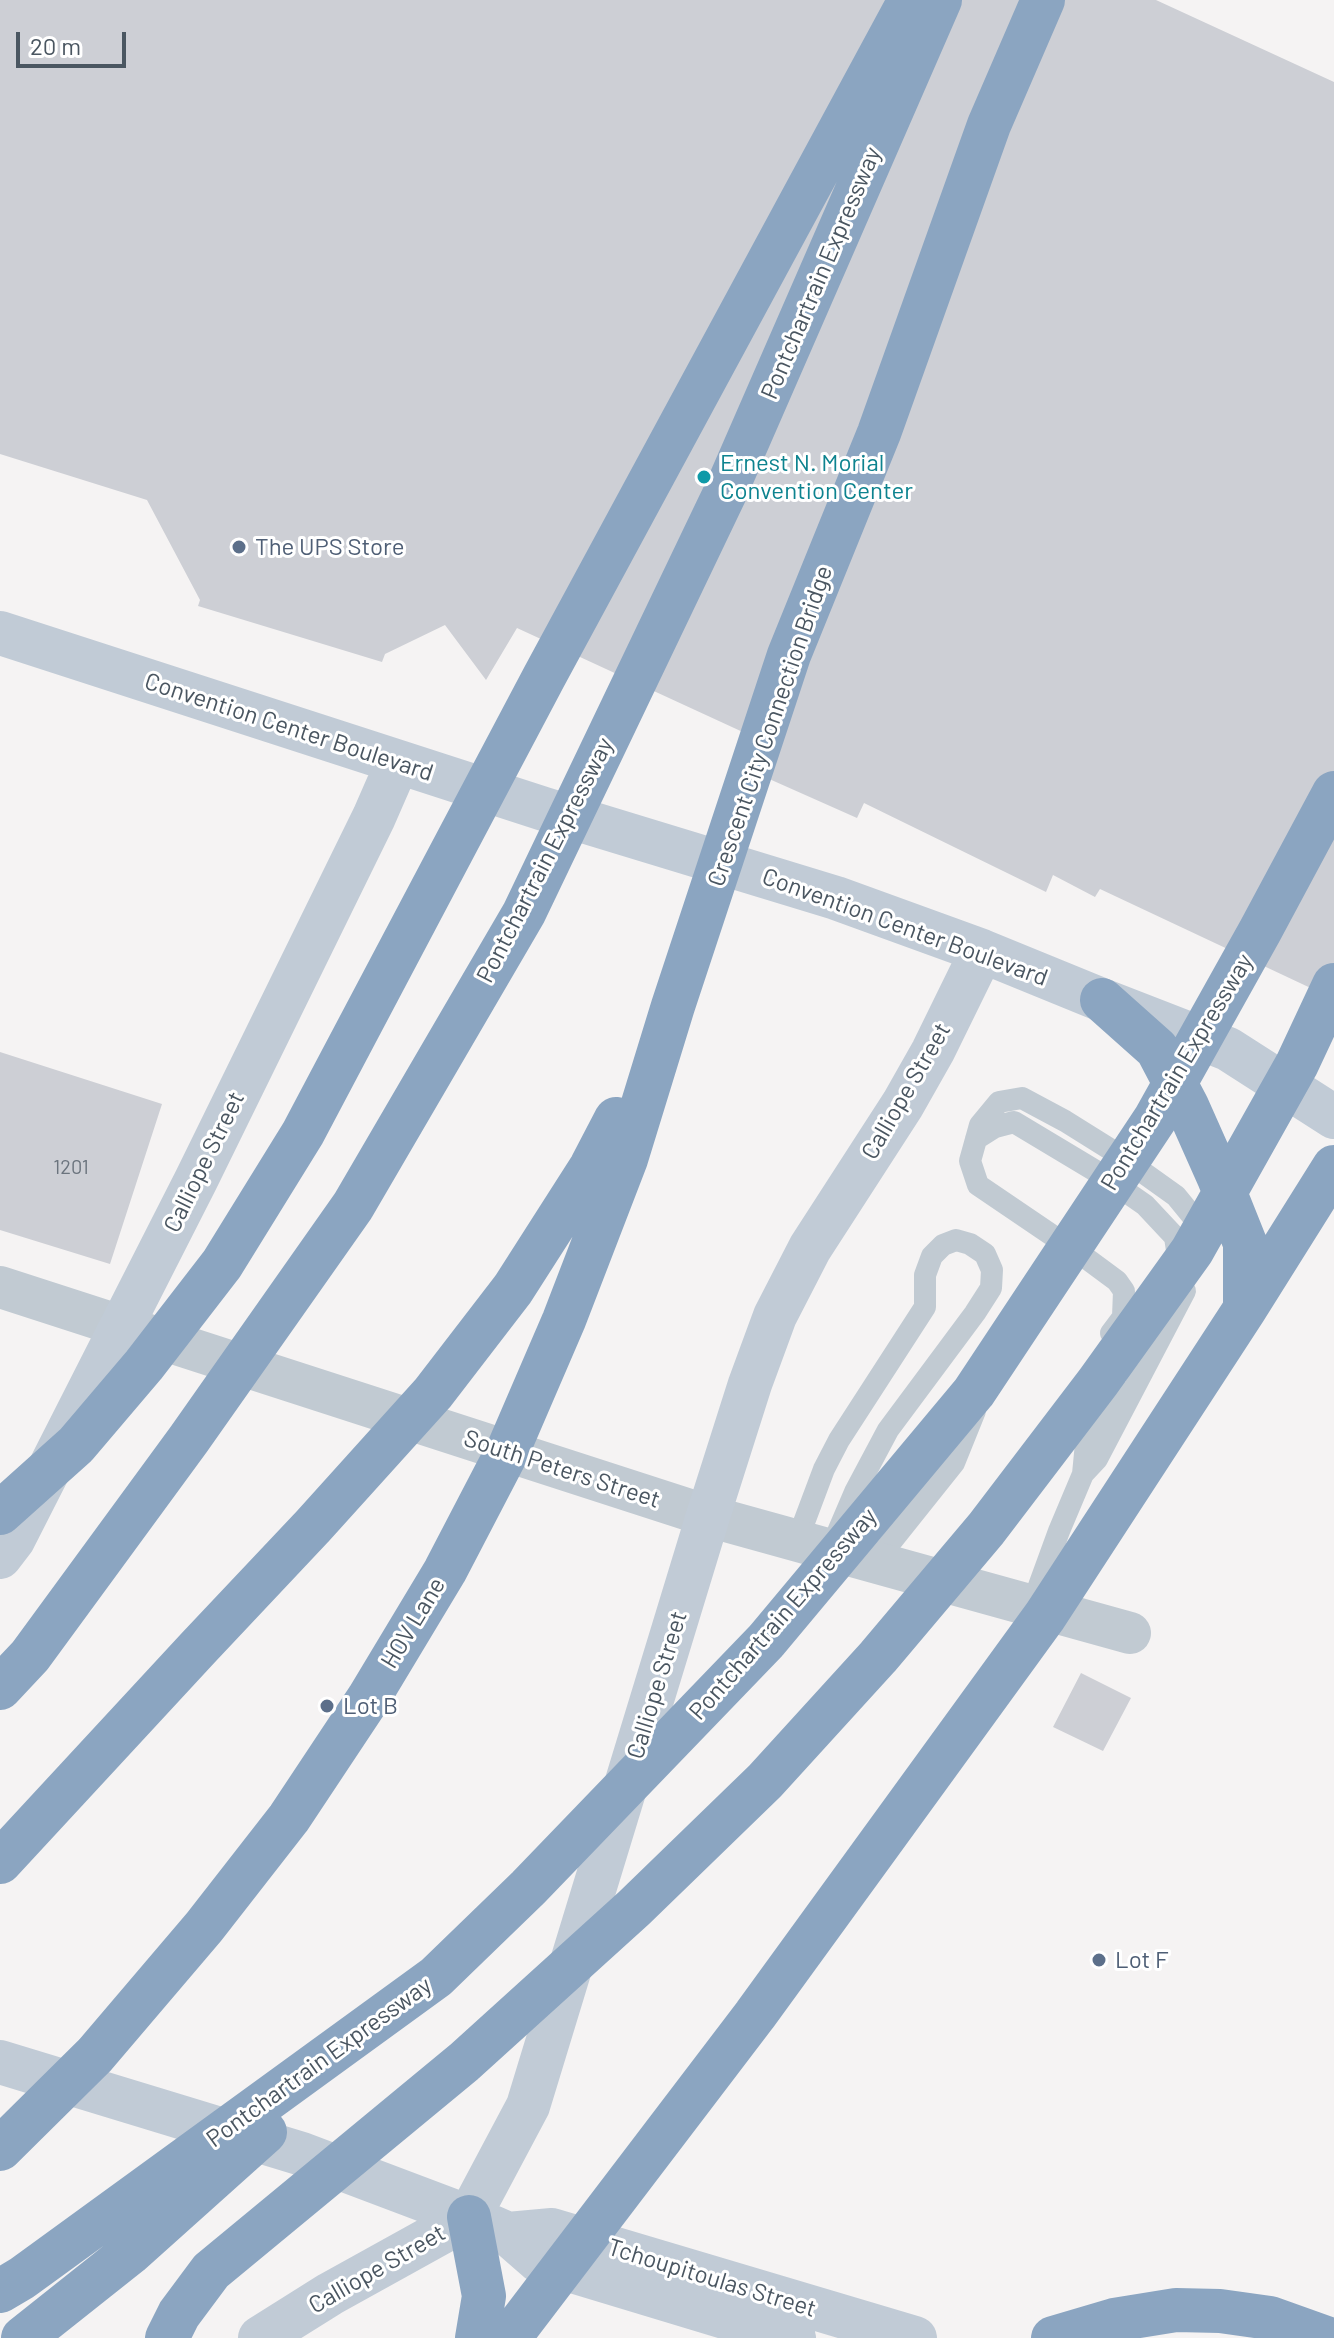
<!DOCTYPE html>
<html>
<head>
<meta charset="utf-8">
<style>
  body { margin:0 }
  #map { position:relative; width:1334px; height:2338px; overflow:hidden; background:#f5f3f3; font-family:Barlow,sans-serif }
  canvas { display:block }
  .scale { position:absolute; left:16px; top:32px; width:110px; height:36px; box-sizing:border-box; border:4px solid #4a5661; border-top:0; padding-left:10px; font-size:24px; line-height:28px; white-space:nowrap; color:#4a5661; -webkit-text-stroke:6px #fff; paint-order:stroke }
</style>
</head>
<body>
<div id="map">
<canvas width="1334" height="2338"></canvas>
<div class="scale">20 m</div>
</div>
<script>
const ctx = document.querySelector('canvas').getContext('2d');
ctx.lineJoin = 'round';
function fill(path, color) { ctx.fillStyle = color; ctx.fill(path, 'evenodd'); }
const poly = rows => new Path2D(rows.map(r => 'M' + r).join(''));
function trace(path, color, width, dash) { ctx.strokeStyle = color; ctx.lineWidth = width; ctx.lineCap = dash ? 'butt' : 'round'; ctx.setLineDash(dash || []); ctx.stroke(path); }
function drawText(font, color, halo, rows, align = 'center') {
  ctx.font = font + ' Barlow,sans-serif'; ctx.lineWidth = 6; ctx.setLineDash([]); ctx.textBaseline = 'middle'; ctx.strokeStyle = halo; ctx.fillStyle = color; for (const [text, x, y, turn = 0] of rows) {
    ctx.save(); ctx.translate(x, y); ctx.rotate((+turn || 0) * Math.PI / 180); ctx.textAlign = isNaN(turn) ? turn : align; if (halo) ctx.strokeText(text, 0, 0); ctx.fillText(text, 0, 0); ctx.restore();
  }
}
const building = poly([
  [0,0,1156,0,1334,82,1334,999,1100,889,1095,897,1053,875,1046,892,864,803,857,818,758,774,771,745,517,628,486,680,445,625,385,654,382,662,198,606,200,600,147,500,0,454],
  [0,1052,162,1104,110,1264,0,1230],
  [1081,1673,1131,1698,1103,1751,1053,1727]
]);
const lane = poly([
  [976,1139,995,1127,1014,1122,1099,1173,1145,1205,1175,1237,1178,1257,1174,1267],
  [1111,1333,1123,1317,1124,1291,1117,1281,1090,1261,978,1185,970,1161,980,1125,999,1102,1022,1098,1065,1121,1113,1151,1176,1196,1198,1223,1198,1239],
  [1083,1474,1097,1459,1185,1291],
  [797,1541,824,1469,839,1440,925,1307,925,1275,932,1256,943,1245,956,1240,970,1244,985,1254,992,1270,991,1288,975,1313,888,1430,855,1492,837,1534],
  [875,1562,954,1463,975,1411],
  [1032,1605,1059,1531,1083,1474,1086,1443,1115,1387]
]);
const street = poly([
  [0,1287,708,1516,1130,1633]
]);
const secondary = poly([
  [0,633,544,809,836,898,982,951,1102,1000,1228,1049,1334,1117],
  [0,1557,13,1540,196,1180,374,817,398,762],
  [0,2062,302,2154,469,2217,508,2234,539,2261,794,2338],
  [508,2234,552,2230,915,2338],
  [260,2338,330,2294,469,2217,528,2106,708,1516,750,1384,775,1316,810,1248,903,1104,933,1051,982,951]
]);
const highway = poly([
  [1102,1000,1157,1049,1187,1106,1219,1178,1245,1243,1245,1309],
  [0,1513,76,1445,144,1365,222,1264,303,1133,544,677,910,0],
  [0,1688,30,1656,189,1439,353,1206,524,913,725,493,940,0],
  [0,1862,198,1648,313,1526,433,1393,513,1289,591,1167,616,1119],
  [0,2149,95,2055,204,1927,289,1818,368,1699,445,1571,508,1450,564,1320,626,1159,673,1006,789,655,879,433,989,125,1043,0],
  [469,2217,484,2296,477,2338],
  [0,2291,22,2278,436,1977,528,1888,766,1641,974,1392,1155,1119,1260,931,1334,793],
  [23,2338,130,2253,265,2132],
  [167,2338,179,2314,211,2271,464,2062,634,1908,765,1781,878,1657,986,1529,1098,1382,1192,1251,1297,1064,1334,985],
  [509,2338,755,2015,1045,1616,1245,1309,1334,1167],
  [1053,2338,1114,2320,1176,2310,1220,2311,1270,2318,1326,2338]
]);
const markers = [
  [704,477,8,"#0f9aa8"],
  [239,547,8,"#5c6f8a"],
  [327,1706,8,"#5c6f8a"],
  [1099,1960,8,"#5c6f8a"]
];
const numberNames = [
  ["1201",71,1167]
];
const streetNames = [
  ["Pontchartrain Expressway",821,273,-67],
  ["Crescent City Connection Bridge",770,726,-71],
  ["Convention Center Boulevard",289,727,18],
  ["Pontchartrain Expressway",545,860,-63],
  ["Convention Center Boulevard",905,927,20],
  ["Pontchartrain Expressway",1177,1072,-59],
  ["Calliope Street",906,1091,-60],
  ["Calliope Street",204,1162,-64],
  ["South Peters Street",562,1469,18],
  ["Pontchartrain Expressway",783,1614,-49],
  ["HOV Lane",413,1623,-59],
  ["Calliope Street",657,1685,-73],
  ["Pontchartrain Expressway",319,2062,-36],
  ["Calliope Street",377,2269,-30],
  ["Tchoupitoulas Street",712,2278,17]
];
const cultureNames = [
  ["Ernest N. Morial",720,463],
  ["Convention Center",720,491]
];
const serviceNames = [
  ["The UPS Store",255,547],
  ["Lot B",343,1706],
  ["Lot F",1115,1960]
];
fill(building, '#cdcfd5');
trace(lane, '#c1cad2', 22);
trace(street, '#c1cad2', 42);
trace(secondary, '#c1cbd6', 44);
trace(highway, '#8ba5c1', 44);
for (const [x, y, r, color] of markers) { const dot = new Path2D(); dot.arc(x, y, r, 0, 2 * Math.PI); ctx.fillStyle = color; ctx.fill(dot); trace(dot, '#fff', 3); }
drawText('20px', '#6b747e', null, numberNames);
drawText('24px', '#4a5661', '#fff', streetNames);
drawText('24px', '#0d838f', '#fff', cultureNames, 'left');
drawText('24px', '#4e5e75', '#fff', serviceNames, 'left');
</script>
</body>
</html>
